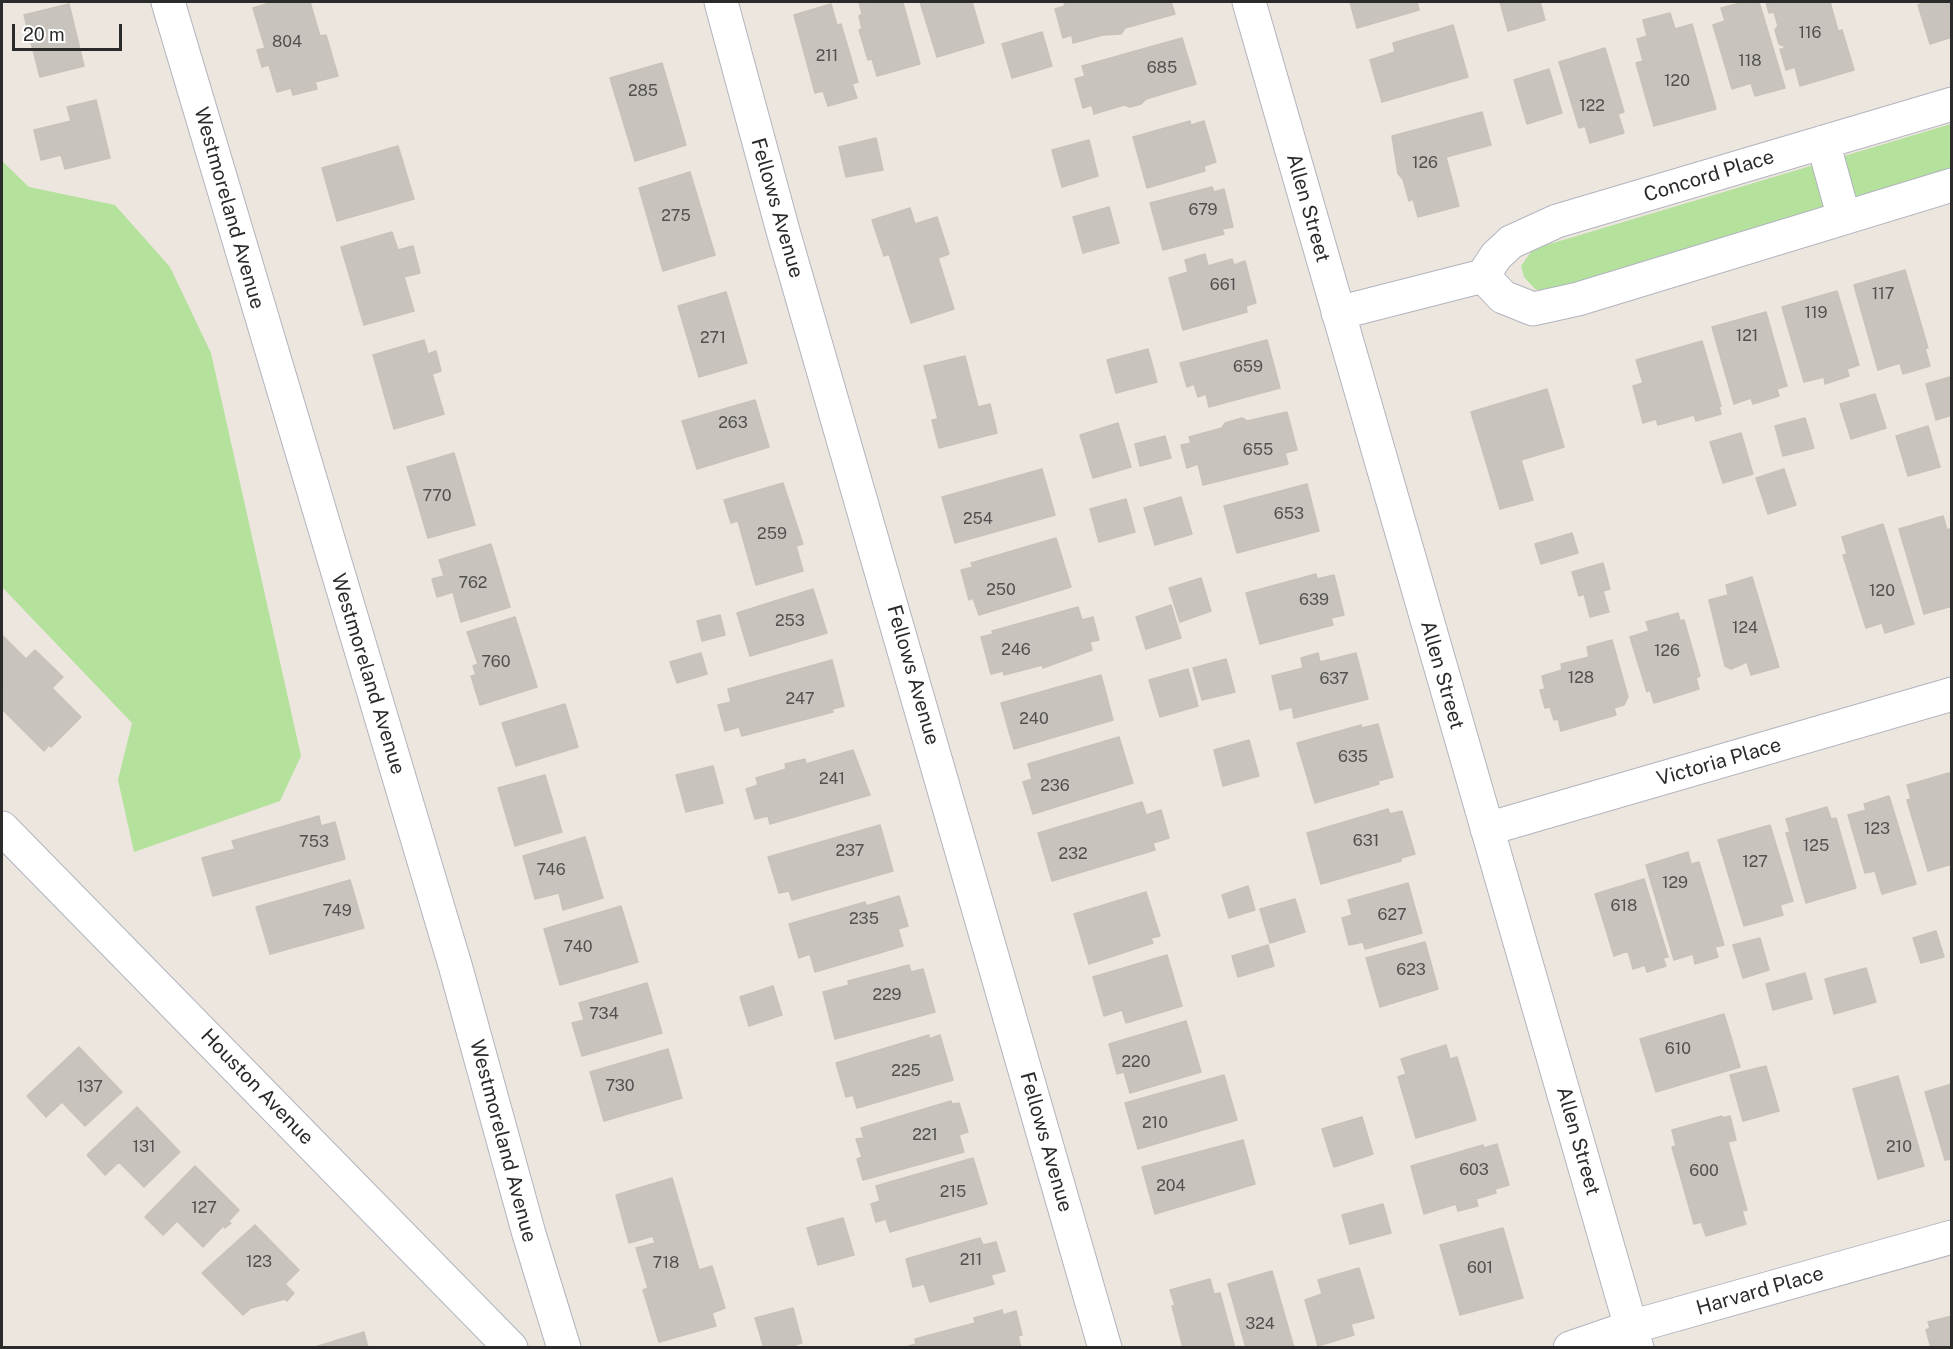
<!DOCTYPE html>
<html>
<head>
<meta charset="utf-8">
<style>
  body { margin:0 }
  #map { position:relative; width:1953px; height:1349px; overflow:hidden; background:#ede6de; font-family:"Public Sans",sans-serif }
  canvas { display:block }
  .frame { position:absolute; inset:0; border:3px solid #2b2b2b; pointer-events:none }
  .scale { position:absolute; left:12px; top:24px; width:110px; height:27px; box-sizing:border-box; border:3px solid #2b2b2b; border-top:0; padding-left:8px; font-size:18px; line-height:21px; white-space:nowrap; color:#2b2b2b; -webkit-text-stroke:4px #fff; paint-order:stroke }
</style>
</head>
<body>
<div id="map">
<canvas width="1953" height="1349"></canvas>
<div class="frame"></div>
<div class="scale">20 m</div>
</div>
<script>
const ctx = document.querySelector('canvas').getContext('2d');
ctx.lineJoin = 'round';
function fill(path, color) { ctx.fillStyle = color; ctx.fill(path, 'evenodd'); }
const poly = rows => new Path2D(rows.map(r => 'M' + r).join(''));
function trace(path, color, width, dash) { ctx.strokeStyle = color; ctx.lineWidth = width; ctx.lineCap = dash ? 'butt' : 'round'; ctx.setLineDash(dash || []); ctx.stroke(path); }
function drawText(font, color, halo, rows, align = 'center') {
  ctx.font = font + ' "Public Sans",sans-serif'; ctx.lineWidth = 6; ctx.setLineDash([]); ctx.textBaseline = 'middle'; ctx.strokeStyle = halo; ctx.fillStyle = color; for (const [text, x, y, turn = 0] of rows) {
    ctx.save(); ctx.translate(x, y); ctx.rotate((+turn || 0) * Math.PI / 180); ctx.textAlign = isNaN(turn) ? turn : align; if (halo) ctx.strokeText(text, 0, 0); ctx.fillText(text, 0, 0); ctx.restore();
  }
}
const green = poly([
  [1951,124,1951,175,1554,295,1535,289,1524,277,1521,266,1533,249],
  [2,161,29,187,115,205,170,267,211,353,301,756,280,801,134,852,118,780,132,723,2,587]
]);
const building = poly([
  [273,2,310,2,320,36,326,35,338,76,315,82,317,89,293,95,291,88,277,92,269,65,262,67,257,50,265,48,253,8,273,2],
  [859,2,903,3,920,64,877,76,872,59,868,60,859,30,862,29,859,16,862,14,859,2],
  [920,2,972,2,984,43,937,57,920,2],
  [1064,2,1171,2,1175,14,1125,28,1121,34,1103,35,1073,43,1072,35,1063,38,1055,9,1065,6,1064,2],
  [1350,2,1417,2,1419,10,1357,28,1350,2],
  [1500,2,1540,2,1545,20,1508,31,1500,2],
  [1744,2,1759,2,1785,88,1755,96,1751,83,1732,89,1713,25,1725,21,1721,8,1744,2],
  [1766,2,1830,2,1838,31,1842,30,1854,70,1800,86,1795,67,1786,70,1780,49,1784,49,1784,46,1779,44,1775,30,1778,26,1774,12,1769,13,1766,2],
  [1927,2,1952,2,1952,37,1930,44,1918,5,1927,2],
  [69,4,84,66,40,77,24,15,69,4],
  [831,4,837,25,841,24,858,82,852,84,857,98,828,106,823,91,815,93,794,15,831,4],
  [1670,13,1675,29,1692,24,1716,109,1654,126,1636,63,1643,61,1637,39,1647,36,1643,20,1670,13],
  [1453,25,1468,77,1382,102,1370,60,1395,52,1393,43,1453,25],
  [1042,32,1052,66,1012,78,1002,44,1042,32],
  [1182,38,1196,84,1146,99,1141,104,1130,107,1124,105,1094,114,1092,105,1083,108,1075,79,1085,76,1082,66,1182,38],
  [1605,48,1624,112,1618,114,1624,133,1590,143,1585,126,1579,128,1559,62,1605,48],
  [662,63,686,145,635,161,610,78,662,63],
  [1549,69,1562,113,1527,124,1514,80,1549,69],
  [96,100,110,158,65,169,61,155,41,160,34,130,71,121,67,107,96,100],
  [1482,112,1491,145,1446,157,1459,206,1418,217,1413,199,1409,201,1403,179,1398,174,1392,136,1482,112],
  [1190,121,1191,125,1204,121,1216,162,1204,166,1205,171,1147,188,1133,137,1190,121],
  [876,138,883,170,846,177,839,147,876,138],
  [1089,140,1098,176,1062,187,1052,150,1089,140],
  [398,146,414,199,337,221,322,168,398,146],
  [690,172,715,255,663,271,639,188,690,172],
  [1212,187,1214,192,1224,189,1233,227,1222,229,1224,234,1163,250,1150,203,1212,187],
  [1109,207,1119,243,1083,253,1073,217,1109,207],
  [910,208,915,224,937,217,949,254,938,258,954,309,911,323,889,254,884,256,872,220,910,208],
  [392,232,398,250,413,246,420,273,404,277,414,311,364,325,341,247,392,232],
  [1205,254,1208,266,1232,259,1234,265,1245,261,1256,303,1246,306,1247,312,1183,330,1169,278,1188,272,1185,260,1205,254],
  [1905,270,1928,348,1925,348,1930,366,1903,374,1900,363,1878,370,1854,285,1905,270],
  [1837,291,1859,365,1847,369,1849,376,1825,384,1824,377,1804,382,1782,307,1837,291],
  [726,292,747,363,699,377,678,306,726,292],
  [1766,312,1787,386,1777,389,1779,396,1753,404,1751,398,1734,404,1712,327,1766,312],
  [424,340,428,354,436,351,441,371,432,374,444,414,394,429,373,355,424,340],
  [1267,340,1280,388,1209,407,1206,394,1198,397,1194,384,1187,387,1180,363,1267,340],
  [1702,341,1721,406,1719,407,1721,414,1696,421,1694,415,1658,425,1656,419,1643,423,1633,386,1643,383,1636,360,1702,341],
  [1148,349,1157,382,1116,393,1107,360,1148,349],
  [965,356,978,407,990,404,997,433,939,448,932,420,938,419,924,366,965,356],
  [1950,377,1952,415,1936,420,1926,384,1950,377],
  [1547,389,1564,447,1521,460,1533,500,1500,509,1471,412,1547,389],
  [1875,394,1886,428,1851,439,1840,404,1875,394],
  [755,400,769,447,697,469,682,421,755,400],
  [1287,412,1297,450,1285,453,1288,464,1203,485,1198,464,1187,468,1181,445,1191,443,1189,437,1222,428,1225,423,1242,418,1247,421,1287,412],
  [1805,418,1814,448,1783,456,1775,426,1805,418],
  [1118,423,1131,467,1093,478,1080,435,1118,423],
  [1928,426,1940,467,1908,476,1896,436,1928,426],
  [1741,433,1753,474,1723,483,1710,442,1741,433],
  [1165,436,1171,458,1140,466,1135,444,1165,436],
  [454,453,475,525,428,538,407,467,454,453],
  [1042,469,1055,515,955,543,942,497,1042,469],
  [1784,469,1796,505,1768,514,1756,478,1784,469],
  [783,483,803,544,796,546,803,571,756,585,738,521,731,523,724,500,783,483],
  [1307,484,1319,531,1237,553,1224,506,1307,484],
  [1181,497,1192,534,1155,545,1144,508,1181,497],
  [1126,499,1135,532,1099,542,1090,509,1126,499],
  [1943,516,1947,530,1952,528,1952,606,1924,614,1899,529,1943,516],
  [1883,524,1914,624,1885,633,1882,623,1866,628,1843,555,1847,554,1842,537,1883,524],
  [1572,533,1578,553,1541,564,1535,544,1572,533],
  [1056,538,1071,587,979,615,973,598,969,600,961,570,973,567,971,563,1056,538],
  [491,544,510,607,461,622,453,592,437,597,432,579,444,576,439,560,491,544],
  [1603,563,1610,589,1603,591,1609,612,1590,617,1584,594,1579,596,1572,572,1603,563],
  [1316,574,1317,579,1334,575,1344,615,1331,618,1333,625,1260,644,1246,593,1316,574],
  [1752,577,1779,667,1751,675,1747,662,1731,669,1725,666,1709,600,1728,595,1726,585,1752,577],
  [1201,578,1211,611,1180,622,1169,588,1201,578],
  [813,589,827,633,750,656,737,613,813,589],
  [1171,605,1181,638,1146,649,1136,617,1171,605],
  [1078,607,1082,620,1093,617,1099,640,1090,642,1092,650,1043,668,1042,665,1004,675,1003,671,991,674,981,637,993,634,992,631,1078,607],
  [1678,613,1680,621,1684,620,1700,676,1696,678,1699,689,1654,703,1650,690,1647,692,1630,637,1649,631,1646,622,1678,613],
  [720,615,725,635,702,641,697,621,720,615],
  [515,617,537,687,480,705,471,676,476,675,473,666,478,664,467,632,515,617],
  [3,636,26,659,35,650,63,677,52,688,81,717,51,747,49,745,44,751,2,709,3,636],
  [1612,640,1628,697,1624,705,1614,708,1616,715,1561,731,1558,719,1554,720,1550,707,1545,708,1540,690,1545,689,1542,676,1562,670,1561,664,1589,657,1587,647,1612,640],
  [701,653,707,674,677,683,670,662,701,653],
  [1318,653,1320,662,1356,653,1368,699,1294,718,1292,707,1280,710,1272,676,1303,668,1301,658,1318,653],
  [1226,659,1235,692,1202,700,1193,668,1226,659],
  [832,660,844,706,832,709,833,712,742,736,739,727,725,731,718,705,731,702,728,689,832,660],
  [1188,669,1198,706,1160,717,1149,680,1188,669],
  [1101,675,1113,720,1014,749,1001,703,1101,675],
  [565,704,578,747,516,766,502,723,565,704],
  [1378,724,1393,777,1378,781,1379,784,1315,803,1297,743,1361,725,1362,728,1378,724],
  [1119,737,1133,783,1033,814,1023,782,1032,779,1028,764,1119,737],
  [1249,740,1259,776,1223,786,1214,750,1249,740],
  [853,750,870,795,770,824,768,816,755,819,746,789,758,785,756,778,786,769,785,764,805,759,806,764,853,750],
  [713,766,723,803,686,812,676,775,713,766],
  [1949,773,1952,781,1952,864,1928,871,1907,800,1911,799,1907,785,1949,773],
  [545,775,562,832,515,846,498,788,545,775],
  [1889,796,1916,884,1882,894,1875,871,1865,873,1848,815,1866,810,1864,804,1889,796],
  [1142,802,1146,815,1161,810,1169,838,1153,843,1155,850,1052,881,1038,833,1142,802],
  [1827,807,1831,819,1836,818,1856,888,1806,903,1786,833,1790,832,1786,819,1827,807],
  [1388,809,1390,814,1402,811,1415,854,1401,858,1401,861,1321,884,1307,833,1388,809],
  [319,816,321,826,335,822,345,859,213,896,202,858,235,849,232,841,319,816],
  [880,825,893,871,792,900,789,891,779,893,768,857,880,825],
  [1770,825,1793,901,1780,905,1783,915,1744,926,1718,840,1770,825],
  [585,837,603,898,563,910,559,893,535,899,523,856,585,837],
  [1688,852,1691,864,1699,862,1724,945,1715,947,1718,957,1695,964,1693,954,1674,960,1646,865,1688,852],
  [1644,879,1668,957,1663,958,1666,966,1647,972,1645,965,1633,969,1628,951,1614,956,1595,894,1644,879],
  [350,880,364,928,270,954,256,907,350,880],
  [1408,883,1422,933,1365,949,1363,942,1349,945,1342,918,1352,915,1348,900,1408,883],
  [1248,886,1255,910,1229,918,1222,895,1248,886],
  [1146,892,1160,936,1151,938,1153,943,1089,964,1074,914,1146,892],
  [899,896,908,926,898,929,903,946,815,972,810,954,799,958,789,924,865,902,866,906,899,896],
  [1295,899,1305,932,1270,943,1260,909,1295,899],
  [621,906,638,962,560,985,544,929,621,906],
  [1936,931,1944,957,1921,963,1913,938,1936,931],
  [1760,938,1769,970,1743,978,1733,945,1760,938],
  [1425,942,1438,989,1380,1007,1366,958,1425,942],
  [1268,945,1274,966,1238,977,1232,956,1268,945],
  [1167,955,1182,1006,1126,1023,1122,1010,1104,1016,1093,977,1167,955],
  [909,965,911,972,923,969,935,1012,835,1039,823,992,849,985,848,981,909,965],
  [1866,968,1876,1002,1834,1014,1825,979,1866,968],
  [1805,973,1812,999,1773,1010,1766,984,1805,973],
  [647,983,662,1033,582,1056,572,1023,584,1020,579,1003,647,983],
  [773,986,782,1015,749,1026,740,997,773,986],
  [1724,1014,1740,1067,1656,1092,1640,1039,1724,1014],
  [1186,1021,1201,1072,1130,1093,1124,1072,1117,1074,1109,1044,1186,1021],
  [929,1035,929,1039,940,1035,953,1080,857,1108,853,1095,846,1097,836,1063,929,1035],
  [1446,1045,1450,1059,1457,1057,1476,1120,1416,1138,1398,1077,1406,1074,1401,1059,1446,1045],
  [79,1047,122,1092,85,1126,62,1102,46,1117,27,1096,79,1047],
  [668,1049,682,1098,604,1121,590,1072,668,1049],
  [1766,1066,1779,1111,1743,1121,1730,1075,1766,1066],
  [1224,1075,1237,1120,1138,1149,1125,1103,1224,1075],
  [1898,1076,1924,1166,1878,1179,1853,1089,1898,1076],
  [1952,1084,1952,1159,1945,1160,1925,1092,1952,1084],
  [951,1101,952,1104,959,1103,968,1132,959,1135,964,1152,863,1180,857,1159,862,1157,856,1139,864,1138,861,1128,951,1101],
  [137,1107,180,1152,144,1187,119,1162,105,1175,87,1155,137,1107],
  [1722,1116,1723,1118,1730,1116,1736,1140,1728,1142,1747,1210,1742,1211,1746,1224,1706,1236,1701,1222,1694,1224,1672,1147,1676,1146,1672,1130,1722,1116],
  [1362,1117,1373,1154,1334,1167,1322,1129,1362,1117],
  [1243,1140,1255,1184,1155,1214,1142,1167,1243,1140],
  [1497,1144,1509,1185,1495,1189,1496,1193,1476,1199,1478,1206,1458,1211,1456,1204,1424,1214,1411,1166,1483,1145,1484,1148,1497,1144],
  [973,1158,987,1204,890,1232,886,1219,876,1222,871,1204,880,1201,876,1186,973,1158],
  [195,1166,239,1210,228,1222,231,1223,225,1228,223,1226,203,1247,177,1221,163,1235,145,1217,195,1166],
  [672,1178,699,1270,712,1266,725,1308,712,1313,716,1326,659,1342,643,1290,648,1288,636,1248,655,1243,653,1236,629,1243,616,1195,672,1178],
  [1383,1204,1391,1233,1350,1244,1342,1215,1383,1204],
  [843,1218,854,1255,818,1265,807,1228,843,1218],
  [255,1225,299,1270,285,1284,294,1293,287,1301,285,1299,251,1308,243,1315,202,1273,255,1225],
  [1503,1228,1523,1298,1460,1315,1440,1245,1503,1228],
  [980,1238,983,1245,996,1242,1005,1271,991,1275,994,1284,930,1302,924,1284,913,1287,906,1259,980,1238],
  [1359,1268,1374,1318,1351,1324,1354,1335,1318,1346,1305,1300,1322,1294,1318,1280,1359,1268],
  [1272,1271,1294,1348,1246,1348,1228,1284,1272,1271],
  [1210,1279,1214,1294,1220,1293,1235,1348,1183,1348,1172,1306,1175,1305,1170,1290,1210,1279],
  [793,1308,802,1343,785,1348,764,1348,755,1318,793,1308],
  [1002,1310,1003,1315,1016,1311,1022,1335,1018,1336,1021,1348,902,1348,916,1344,915,1339,975,1323,974,1318,1002,1310],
  [1952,1316,1952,1348,1931,1348,1926,1330,1930,1328,1928,1322,1952,1316],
  [364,1332,368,1348,315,1348,315,1347,364,1332]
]);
const street = poly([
  [168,2,455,965,529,1234,564,1348],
  [721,2,783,231,1105,1348],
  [1249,2,1637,1348],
  [1823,142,1844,218],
  [1483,276,1503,297,1533,309,1578,299,1952,185],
  [1338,313,1483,276,1496,256,1511,242,1557,221,1952,104],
  [2,828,511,1348],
  [1487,829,1952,694],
  [1570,1348,1631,1327,1952,1237]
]);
const numberNames = [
  ["116",1810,33],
  ["804",287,42],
  ["211",827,56],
  ["118",1750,61],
  ["685",1162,68],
  ["120",1677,81],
  ["285",643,91],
  ["122",1592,106],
  ["126",1425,163],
  ["679",1203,210],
  ["275",676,216],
  ["661",1223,285],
  ["117",1883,294],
  ["119",1816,313],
  ["121",1747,336],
  ["271",713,338],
  ["659",1248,367],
  ["263",733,423],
  ["655",1258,450],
  ["770",437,496],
  ["653",1289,514],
  ["254",978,519],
  ["259",772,534],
  ["762",473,583],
  ["250",1001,590],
  ["120",1882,591],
  ["639",1314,600],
  ["253",790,621],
  ["124",1745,628],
  ["246",1016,650],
  ["126",1667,651],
  ["760",496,662],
  ["128",1581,678],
  ["637",1334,679],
  ["247",800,699],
  ["240",1034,719],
  ["635",1353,757],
  ["241",832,779],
  ["236",1055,786],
  ["123",1877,829],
  ["631",1366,841],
  ["753",314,842],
  ["125",1816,846],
  ["237",850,851],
  ["232",1073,854],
  ["127",1755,862],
  ["746",551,870],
  ["129",1675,883],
  ["618",1624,906],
  ["749",337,911],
  ["627",1392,915],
  ["235",864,919],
  ["740",578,947],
  ["623",1411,970],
  ["229",887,995],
  ["734",604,1014],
  ["610",1678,1049],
  ["220",1136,1062],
  ["225",906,1071],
  ["730",620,1086],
  ["137",90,1087],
  ["210",1155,1123],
  ["221",925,1135],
  ["131",144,1147],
  ["210",1899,1147],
  ["603",1474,1170],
  ["600",1704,1171],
  ["204",1171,1186],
  ["215",953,1192],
  ["127",204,1208],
  ["211",971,1260],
  ["123",259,1262],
  ["718",666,1263],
  ["601",1480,1268],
  ["324",1260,1324]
];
const streetNames = [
  ["Concord Place",1709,176,-17],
  ["Westmoreland Avenue",229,208,74],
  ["Fellows Avenue",777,208,74],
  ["Allen Street",1308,208,74],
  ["Westmoreland Avenue",368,674,73],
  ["Fellows Avenue",913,675,74],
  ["Allen Street",1442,675,74],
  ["Victoria Place",1719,762,-16],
  ["Houston Avenue",257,1087,46],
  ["Westmoreland Avenue",503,1141,75],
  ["Allen Street",1578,1141,74],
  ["Fellows Avenue",1046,1142,74],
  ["Harvard Place",1760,1291,-16]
];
fill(green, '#b4e19c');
fill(building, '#c8c3bd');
trace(building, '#c8c2b8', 1.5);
trace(street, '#b1b4be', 35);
trace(street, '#fff', 33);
drawText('16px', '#525150', null, numberNames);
drawText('20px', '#2b2b2b', '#fff', streetNames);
</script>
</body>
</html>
